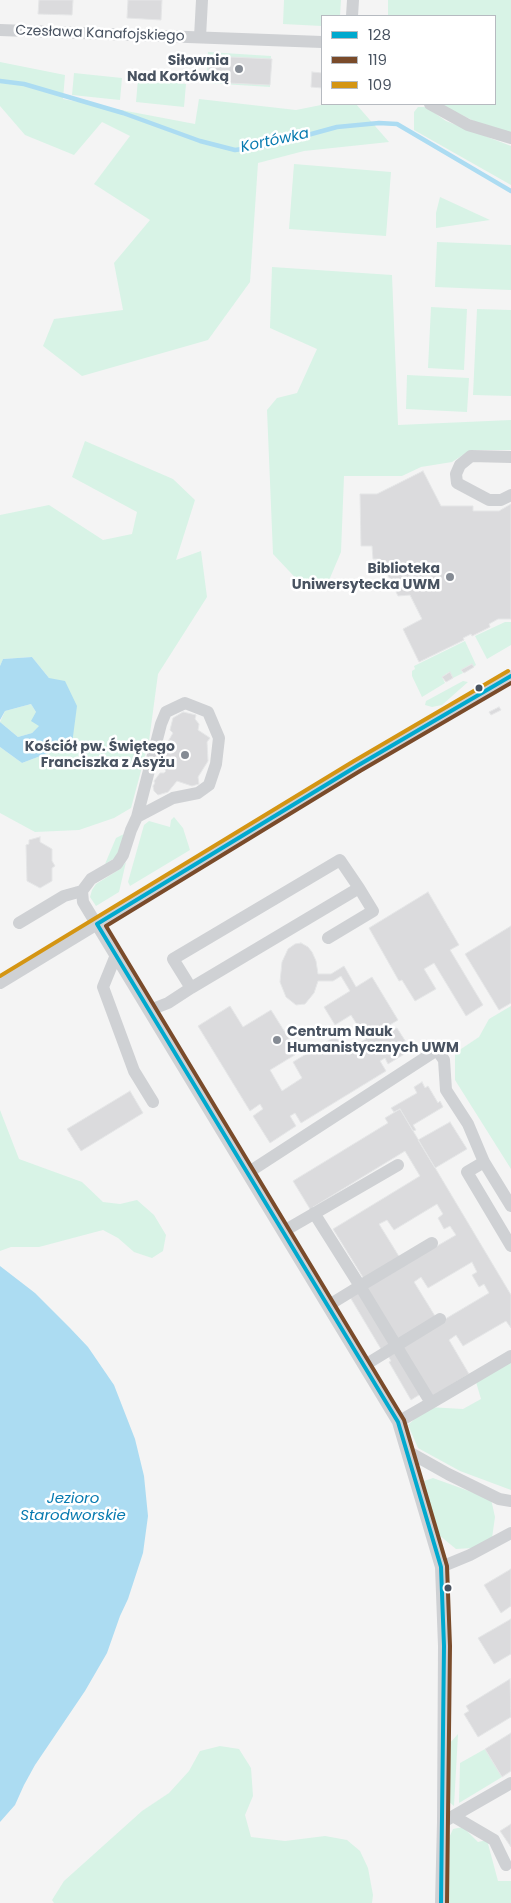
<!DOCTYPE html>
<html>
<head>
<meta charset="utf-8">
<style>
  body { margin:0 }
  #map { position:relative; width:511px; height:1903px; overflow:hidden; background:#f4f4f4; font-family:Poppins,sans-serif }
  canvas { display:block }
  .legend { position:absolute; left:321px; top:15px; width:175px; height:90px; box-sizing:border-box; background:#fff; border:1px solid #b6bac0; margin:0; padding:6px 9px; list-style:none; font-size:15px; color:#495361 }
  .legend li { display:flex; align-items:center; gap:10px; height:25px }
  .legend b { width:25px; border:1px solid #b6bac0 }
</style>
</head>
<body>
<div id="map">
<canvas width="511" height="1903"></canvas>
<ul class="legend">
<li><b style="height:6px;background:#00a9ce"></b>128</li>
<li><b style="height:6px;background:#7a4b2a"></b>119</li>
<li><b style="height:6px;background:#d49513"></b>109</li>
</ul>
</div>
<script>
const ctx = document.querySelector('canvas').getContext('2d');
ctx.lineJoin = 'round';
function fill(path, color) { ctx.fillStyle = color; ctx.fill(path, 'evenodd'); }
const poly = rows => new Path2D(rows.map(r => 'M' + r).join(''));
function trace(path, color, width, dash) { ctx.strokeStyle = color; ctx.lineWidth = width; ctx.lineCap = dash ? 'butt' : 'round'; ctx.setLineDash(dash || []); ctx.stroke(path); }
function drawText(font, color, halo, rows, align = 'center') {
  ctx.font = font + ' Poppins,sans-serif'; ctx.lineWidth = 5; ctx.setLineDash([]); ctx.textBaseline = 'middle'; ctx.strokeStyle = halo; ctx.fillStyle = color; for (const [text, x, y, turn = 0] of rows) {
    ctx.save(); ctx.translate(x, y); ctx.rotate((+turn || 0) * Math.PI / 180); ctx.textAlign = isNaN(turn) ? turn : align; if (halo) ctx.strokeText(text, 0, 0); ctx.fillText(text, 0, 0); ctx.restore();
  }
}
const green = poly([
  [284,0,341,0,340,16,322,16,322,26,283,24],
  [388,0,511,0,511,134,476,122,439,104,495,104,495,16,388,16],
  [208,52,271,56,270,87,206,83],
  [0,62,65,75,63,99,195,124,199,99,296,110,326,104,356,104,389,142,304,151,258,163,250,282,208,340,82,376,43,346,54,319,123,310,114,263,150,220,94,184,130,136,102,122,74,155,25,135,0,106],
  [74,73,122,78,120,100,72,95],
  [138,79,186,84,184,107,136,102],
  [418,107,426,107,446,121,511,146,511,185,414,130,414,112],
  [294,164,391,172,386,236,289,229],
  [440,197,490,220,436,228,436,213],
  [437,242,511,245,511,290,435,287],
  [272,267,392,275,398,425,511,420,511,450,471,450,452,462,421,467,402,476,344,476,341,552,327,585,305,588,273,554,267,410,277,398,297,393,317,349,270,328],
  [431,307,467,309,464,370,428,368],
  [477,309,511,310,511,396,473,395],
  [407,375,469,378,467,412,406,409],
  [85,441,173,479,195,500,176,560,201,551,207,597,158,674,149,741,131,808,114,818,79,830,35,832,0,813,0,747,22,763,72,744,49,678,32,657,3,659,0,666,0,515,49,505,103,540,132,534,137,512,72,477],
  [505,622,511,622,511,645,487,659,475,636],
  [465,641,476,665,473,667,472,664,461,670,463,673,453,678,449,672,442,677,445,683,422,697,412,676,412,671,415,669,414,666],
  [463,681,468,682,442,705,432,707,425,705,426,701],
  [31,704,36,712,40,726,32,733,18,737,0,722,5,711],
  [174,817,183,828,190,850,130,886,128,882,144,825,149,821,170,827,171,820],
  [124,834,119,853,115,858,105,864,116,838],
  [126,862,119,892,96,906,90,897,92,890,96,884,120,869],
  [511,1006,511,1169,455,1080,455,1053,479,1037,489,1019],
  [0,1110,19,1159,82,1182,103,1202,120,1204,137,1200,154,1215,166,1235,163,1251,152,1258,134,1252,118,1238,103,1230,39,1247,11,1247,0,1251],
  [511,1362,511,1490,460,1471,418,1448,408,1425,428,1407,463,1409,481,1399,476,1382],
  [433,1478,491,1499,495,1517,492,1538,473,1548,456,1549,439,1535,424,1490,424,1481],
  [458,1734,454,1806,448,1801,449,1744],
  [220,1746,239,1749,251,1768,253,1796,245,1815,251,1837,285,1841,325,1836,347,1840,360,1851,368,1868,373,1895,372,1903,54,1903,52,1900,64,1881,142,1811,169,1793,189,1771,200,1751],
  [485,1749,502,1777,459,1803,460,1763],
  [463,1827,478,1842,487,1840,498,1881,511,1881,511,1903,446,1903,448,1840,453,1829]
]);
const water = poly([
  [32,657,49,678,65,681,77,706,72,744,22,763,0,747,0,722,18,737,32,733,39,726,31,721,36,712,31,704,5,711,0,720,0,666,3,659],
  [0,1266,35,1293,70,1328,88,1347,114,1385,135,1439,144,1476,148,1516,143,1553,128,1599,120,1616,107,1653,85,1691,35,1765,24,1785,15,1805,0,1822]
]);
const stream = poly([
  [0,81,24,84,123,113,200,141,235,150,271,145,337,127,379,123,397,124,511,191]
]);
const building = poly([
  [39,0,73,0,72,15,38,14,39,0],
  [128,0,162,0,161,20,127,18,128,0],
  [209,56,272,59,270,85,208,82,209,56],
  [312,72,322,73,322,88,311,87,312,72],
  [423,471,441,506,473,506,473,511,499,511,511,504,511,619,498,619,489,624,490,627,472,636,471,634,463,638,464,640,419,662,403,629,422,619,410,595,398,596,380,559,373,559,372,546,361,546,360,494,377,494,423,471],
  [472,664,474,667,464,673,461,670,472,664],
  [450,672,453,678,446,682,442,677,450,672],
  [499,707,501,710,491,715,489,712,499,707],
  [183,712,196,715,195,719,199,724,198,730,210,738,207,742,208,761,198,777,199,784,192,786,177,781,168,792,158,795,154,791,153,786,155,783,154,781,160,773,164,773,166,771,164,769,163,750,173,733,170,730,173,718,183,712],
  [40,837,40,842,52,849,52,861,55,866,52,868,52,881,40,888,27,881,26,845,29,844,29,840,40,837],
  [428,892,459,945,450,950,483,1005,466,1016,434,963,424,969,436,989,415,1001,402,980,399,981,369,928,428,892],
  [511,926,511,1003,499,1010,465,954,511,926],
  [301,943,308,947,312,952,316,961,318,974,331,974,344,966,356,987,372,977,398,1020,388,1026,391,1031,397,1028,411,1050,388,1064,385,1058,380,1061,386,1071,301,1123,295,1113,290,1116,296,1126,270,1143,253,1116,263,1109,260,1104,250,1111,198,1026,230,1006,243,1027,271,1010,298,1053,270,1070,282,1091,302,1078,293,1062,336,1036,345,1052,366,1039,351,1015,335,1025,324,1007,350,991,341,976,333,981,318,981,314,993,305,1004,296,1005,286,997,280,982,282,962,288,949,295,944,301,943],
  [422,1082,425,1088,428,1086,438,1103,440,1101,443,1107,413,1125,416,1130,413,1131,400,1109,394,1112,391,1108,417,1093,414,1087,422,1082],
  [130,1091,143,1113,81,1151,67,1129,130,1091],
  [400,1109,511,1295,511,1328,506,1321,463,1346,456,1335,449,1340,469,1374,426,1400,422,1393,411,1400,389,1362,391,1361,383,1347,381,1349,350,1297,456,1235,450,1226,444,1229,438,1218,443,1214,437,1204,394,1230,387,1220,379,1224,400,1258,364,1279,333,1229,420,1176,405,1151,310,1209,293,1181,388,1123,385,1118,400,1109],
  [472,1262,477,1272,472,1275,479,1287,484,1284,489,1293,420,1334,435,1316,414,1282,421,1277,428,1288,472,1262],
  [450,1122,467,1149,435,1168,418,1140,450,1122],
  [511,1569,511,1606,501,1613,484,1585,511,1569],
  [511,1619,511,1654,494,1664,478,1638,511,1619],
  [510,1679,511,1717,478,1737,464,1714,469,1711,466,1706,510,1679],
  [511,1733,511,1771,502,1777,485,1749,511,1733],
  [511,1824,511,1847,500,1831,511,1824]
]);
const minor = poly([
  [352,16,353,0],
  [0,30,322,42],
  [200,37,202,0],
  [430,104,468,125,511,138],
  [511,457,471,456,460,465,456,474,457,483,489,500,501,500,511,495],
  [137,817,173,798,198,793,209,785,216,764,219,738,208,712,185,703,166,712,161,724,137,817,131,830,123,855,117,864,91,879,82,891,83,902,398,1422,441,1567,444,1646,443,1822,441,1903],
  [19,923,64,896,82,891],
  [328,938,373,911,359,888],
  [116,955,103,987,134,1071,153,1102],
  [0,983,357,766,426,727,511,676],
  [150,1010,168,1003,191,988,359,888,340,860,173,959,191,988],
  [484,1162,467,1172,511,1246],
  [249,1172,437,1050,444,1060,446,1090,468,1124,484,1162,511,1206],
  [314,1213,360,1286,329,1305],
  [284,1231,398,1165],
  [365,1365,440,1319],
  [431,1403,511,1356],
  [398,1422,431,1403,360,1286,432,1243],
  [407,1451,448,1474,499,1499,511,1501],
  [441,1567,470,1555,511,1533],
  [453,1816,494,1840,506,1865],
  [443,1822,511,1783]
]);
const bus1 = poly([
  [441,1903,444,1646,441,1567,398,1422,97,924,357,766,511,676]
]);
const bus2 = poly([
  [447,1903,450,1646,447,1566,404,1420,106,926,360,771,511,683]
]);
const bus3 = poly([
  [0,976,354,761,508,671]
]);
const markers = [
  [239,69,5,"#858b94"],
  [450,577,5,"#858b94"],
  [479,688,4.5,"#495361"],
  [185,755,5,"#858b94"],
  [277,1040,5,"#858b94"],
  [448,1588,4.5,"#495361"]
];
const streetNames = [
  ["Czesława Kanafojskiego",100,34,2]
];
const poiNames = [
  ["Siłownia",229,61],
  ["Nad Kortówką",229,77],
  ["Biblioteka",440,569],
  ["Uniwersytecka UWM",440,585],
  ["Kościół pw. Świętego",175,747],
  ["Franciszka z Asyżu",175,763],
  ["Centrum Nauk",287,1032,"left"],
  ["Humanistycznych UWM",287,1048,"left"]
];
const waterNames = [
  ["Kortówka",275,141,-12],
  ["Jezioro",73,1499],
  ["Starodworskie",73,1516]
];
fill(green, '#d8f3e6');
fill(water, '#acdcf2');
trace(stream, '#acdcf2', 4.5);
fill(building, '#dbdbdd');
trace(building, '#e5e6e7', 1);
trace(minor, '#cfd1d4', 12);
trace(bus1, '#00a9ce', 4);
trace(bus2, '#7a4b2a', 4);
trace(bus3, '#d49513', 4);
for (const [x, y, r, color] of markers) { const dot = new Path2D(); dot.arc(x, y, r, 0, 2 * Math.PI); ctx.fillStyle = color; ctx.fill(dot); trace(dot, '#fff', 2); }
drawText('14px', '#495361', '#fff', streetNames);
drawText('bold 14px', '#495361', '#fff', poiNames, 'right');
drawText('italic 15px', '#077ab0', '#fff', waterNames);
</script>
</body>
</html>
